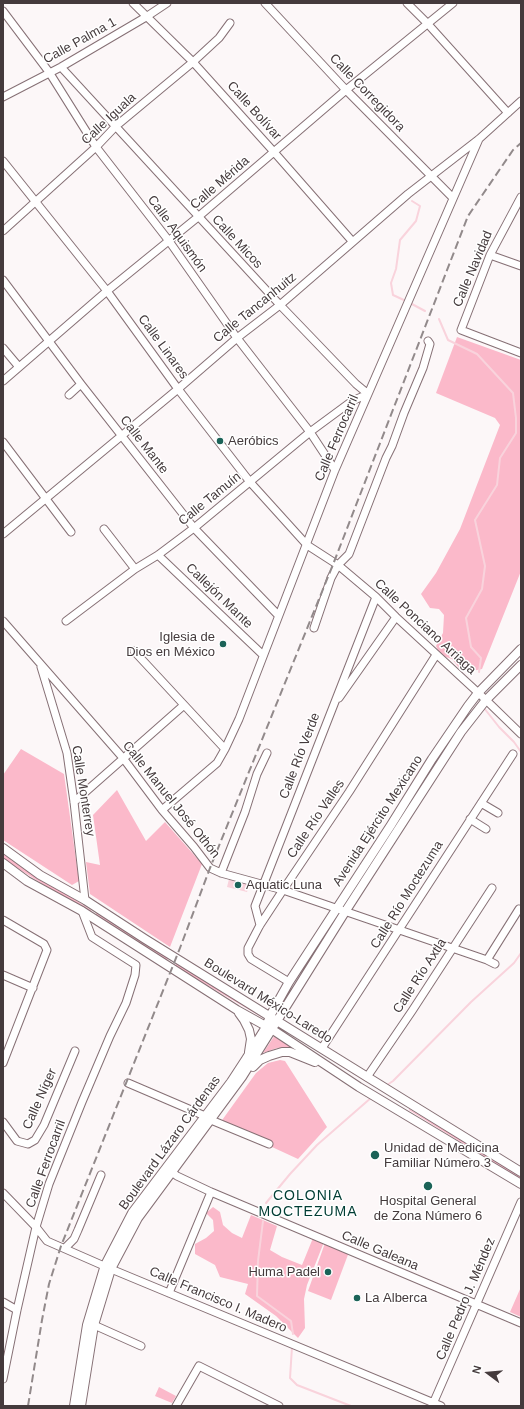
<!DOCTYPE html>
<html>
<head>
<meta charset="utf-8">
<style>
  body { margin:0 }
  #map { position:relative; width:524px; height:1409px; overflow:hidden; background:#fcf7f8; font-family:Helvetica,sans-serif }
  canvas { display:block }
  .frame { position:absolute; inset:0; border:4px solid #443a3c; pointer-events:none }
  .north { position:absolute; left:468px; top:1353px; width:40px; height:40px; -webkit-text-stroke:3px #fff; paint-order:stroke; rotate:286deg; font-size:11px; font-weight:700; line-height:16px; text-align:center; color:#443a3c }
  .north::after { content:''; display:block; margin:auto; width:14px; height:18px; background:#443a3c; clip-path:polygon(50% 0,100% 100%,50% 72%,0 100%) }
</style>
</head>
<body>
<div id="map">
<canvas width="524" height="1409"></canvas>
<div class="frame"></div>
<div class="north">N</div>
</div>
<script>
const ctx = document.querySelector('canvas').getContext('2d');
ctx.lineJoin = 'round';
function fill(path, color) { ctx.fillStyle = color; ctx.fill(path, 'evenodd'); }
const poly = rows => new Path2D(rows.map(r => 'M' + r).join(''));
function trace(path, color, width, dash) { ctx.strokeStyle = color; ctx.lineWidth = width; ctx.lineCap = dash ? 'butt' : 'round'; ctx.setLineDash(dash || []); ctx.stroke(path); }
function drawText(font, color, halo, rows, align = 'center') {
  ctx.font = font + ' Helvetica,sans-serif'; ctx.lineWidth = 3; ctx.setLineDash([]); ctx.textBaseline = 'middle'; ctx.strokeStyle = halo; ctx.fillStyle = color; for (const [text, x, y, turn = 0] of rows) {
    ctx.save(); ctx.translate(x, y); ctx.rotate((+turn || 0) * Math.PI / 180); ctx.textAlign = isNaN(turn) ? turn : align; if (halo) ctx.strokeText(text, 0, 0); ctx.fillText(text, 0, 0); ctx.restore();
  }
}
const green = poly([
  [457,337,521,360,521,571,482,669,472,671,459,668,452,659,440,655,436,646,443,633,444,615,439,609,430,608,421,594,436,573,460,529,500,425,495,418,436,393],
  [21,749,64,774,79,881,72,885,3,840,3,775],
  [117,790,146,841,165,822,202,864,170,947,90,894,86,862,100,865,93,815],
  [3,854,91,910,92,915,3,859],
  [96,913,168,957,167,961,96,917],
  [177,962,262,1016,263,1018,175,966],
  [275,1035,293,1047,277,1048,263,1053],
  [280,1060,285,1061,327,1127,298,1159,220,1123,256,1073,268,1063],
  [409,1109,521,1175,521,1179,409,1110],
  [213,1207,220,1212,223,1225,232,1233,242,1238,251,1215,277,1226,270,1250,282,1257,302,1265,313,1238,324,1242,307,1285,304,1299,305,1328,298,1338,276,1316,245,1294,248,1284,220,1277,215,1265,195,1254,195,1244,206,1238,214,1231,213,1220,206,1213],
  [325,1243,349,1252,331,1300,308,1291],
  [521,1287,521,1317,510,1312],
  [159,1387,176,1396,172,1403,155,1396]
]);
const water = poly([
  [229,879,250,884,247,892,227,887]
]);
const stream = poly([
  [406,301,393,295,391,283,396,269,400,240,416,221,420,206,412,201],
  [410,303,425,311],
  [439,319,448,340,477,354,513,393,516,418,516,433,500,458,497,485,475,520,485,566,482,589,466,618,471,647,481,658,479,672],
  [484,708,499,727,514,742,521,752],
  [521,867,521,870],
  [387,1085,393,1081,471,1002,514,963,521,953],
  [266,1203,290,1174,317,1145,372,1097],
  [263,1221,258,1261,257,1296,291,1321,293,1334],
  [292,1347,290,1378,297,1385,351,1406]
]);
const minor = poly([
  [133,3,193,62,274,152,352,241],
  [265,3,346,90,453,198],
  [407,3,427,23,508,113],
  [3,11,49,72,96,147,169,241,237,338,310,432,335,470],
  [61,67,280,305,356,384,368,394,352,401,310,432,194,528,158,555,135,569,66,621],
  [3,97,61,67,146,17,167,3],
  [3,161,107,291,178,389,250,482,307,545,338,565,376,597,396,617,486,700,521,734],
  [521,197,490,255,461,330,521,353],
  [3,231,96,147,116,126,193,62,219,38,230,23],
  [490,255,521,266],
  [3,280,81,384,194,528,278,615],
  [3,348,19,367],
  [3,381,107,291,198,217,346,90,453,3],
  [69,395,81,384],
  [3,442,71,532],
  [104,529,135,569],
  [3,534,178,389,237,338,280,305,408,194,479,139,521,101],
  [158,555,263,655],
  [3,621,123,758,162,810,194,847,210,868,221,873,283,890,487,960,495,964],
  [314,628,331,578,338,565,349,554,386,458,392,446,404,413,423,368,430,344,428,341],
  [134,651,225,749],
  [41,667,67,753,74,802,85,900],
  [339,698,396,617],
  [74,802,184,705],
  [481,803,498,813],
  [162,810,217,763,225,749,239,719,335,470,479,139],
  [470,819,486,829],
  [221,873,245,812,257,774,267,753],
  [3,920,44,944,47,950,3,1063],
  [260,925,255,906,376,597],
  [487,960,519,909],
  [3,975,33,988],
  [289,982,251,959,248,954,248,948,260,925,283,890,349,792,436,655],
  [322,1048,513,754],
  [367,1077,412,1011,492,888],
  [128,1083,205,1116],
  [211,1120,269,1144],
  [3,1122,17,1141,28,1144,35,1140,44,1125,75,1051],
  [168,1169,177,1176,211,1192,521,1323],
  [3,1193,36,1227,47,1241,111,1269,441,1406],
  [65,1248,74,1239,78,1230,101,1175],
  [169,1293,211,1192],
  [3,1302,17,1310],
  [94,1325,141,1346],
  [3,1379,17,1310,36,1227,49,1184,82,1102,110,1036,126,1003,135,975,136,965,92,937,82,911],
  [176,1406,199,1366,279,1406],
  [432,1406,521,1202]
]);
const major = poly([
  [3,848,40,875,85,900,145,939,406,1101,521,1172],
  [3,863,27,881,82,911,237,1010,273,1030,359,1087,521,1184],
  [239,1013,244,1020,249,1030,251,1039,249,1052],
  [253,1067,260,1060,269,1056,282,1052,290,1052,315,1062],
  [74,1406,87,1325,105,1265,132,1213,231,1082,246,1059,266,1027,270,1016,289,982,391,825,432,759,468,706,478,693,521,649],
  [81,1406,94,1325,111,1269,138,1218,242,1077,345,912,461,732,486,700,521,665]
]);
const rail = poly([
  [28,1406,42,1320,49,1284,61,1246,180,948,210,868,334,562,468,216,513,150,521,143]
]);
const markers = [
  [220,441,4,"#1b6358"],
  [223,644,4,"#1b6358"],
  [238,885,4,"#1b6358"],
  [375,1155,5,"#1b6358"],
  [428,1186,5,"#1b6358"],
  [328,1272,4,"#1b6358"],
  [357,1298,4,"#1b6358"]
];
const streetNames = [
  ["Calle Palma 1",80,41,-29],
  ["Calle Corregidora",367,93,46],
  ["Calle Bolívar",254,111,48],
  ["Calle Iguala",109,119,-43],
  ["Calle Mérida",220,183,-41],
  ["Calle Aquismón",177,234,54],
  ["Calle Micos",237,242,47],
  ["Calle Navidad",473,269,-67],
  ["Calle Tancanhuitz",255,308,-39],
  ["Calle Linares",163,347,54],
  ["Calle Ferrocarril",337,438,-67],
  ["Calle Mante",144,445,52],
  ["Calle Tamuín",210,499,-39],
  ["Callejón Mante",219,596,44],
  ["Calle Ponciano Arriaga",425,627,43],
  ["Calle Río Verde",300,756,-69],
  ["Calle Monterrey",83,791,81],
  ["Calle Manuel José Othón",171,800,51],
  ["Calle Río Valles",316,819,-56],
  ["Avenida Ejército Mexicano",378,821,-57],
  ["Calle Río Moctezuma",407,895,-58],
  ["Calle Río Axtla",420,976,-57],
  ["Boulevard México-Laredo",268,1001,32],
  ["Calle Níger",40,1099,-66],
  ["Boulevard Lázaro Cárdenas",170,1143,-54],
  ["Calle Ferrocarril",46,1164,-70],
  ["Calle Galeana",380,1251,23],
  ["Calle Pedro J. Méndez",466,1299,-67],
  ["Calle Francisco I. Madero",218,1300,23]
];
const poiNames = [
  ["Aeróbics",228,441],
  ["Iglesia de",215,637,"right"],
  ["Dios en México",215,652,"right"],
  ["Aquatic Luna",246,885],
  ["Unidad de Medicina",384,1148],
  ["Familiar Número 3",384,1163],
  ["Hospital General",428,1201,"center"],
  ["de Zona Número 6",428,1216,"center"],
  ["Huma Padel",320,1272,"right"],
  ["La Alberca",365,1298]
];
const neighbourhoodNames = [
  ["COLONIA",308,1196],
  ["MOCTEZUMA",308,1212]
];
fill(green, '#fbb9ca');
fill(water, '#f9d3dc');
trace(stream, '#f9d3dc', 2);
trace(minor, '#867075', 9);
trace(major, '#867075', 10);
trace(minor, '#fff', 7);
trace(major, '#fff', 8);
trace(rail, '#928a8b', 2, [8, 4]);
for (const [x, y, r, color] of markers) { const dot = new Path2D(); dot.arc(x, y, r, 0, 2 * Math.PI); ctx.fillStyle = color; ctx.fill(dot); trace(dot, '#fff', 1.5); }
drawText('13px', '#443a3c', '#fff', streetNames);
drawText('13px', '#443a3c', '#fff', poiNames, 'left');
ctx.letterSpacing = '1px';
drawText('14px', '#003d34', '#fff', neighbourhoodNames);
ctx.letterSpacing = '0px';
</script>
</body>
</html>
